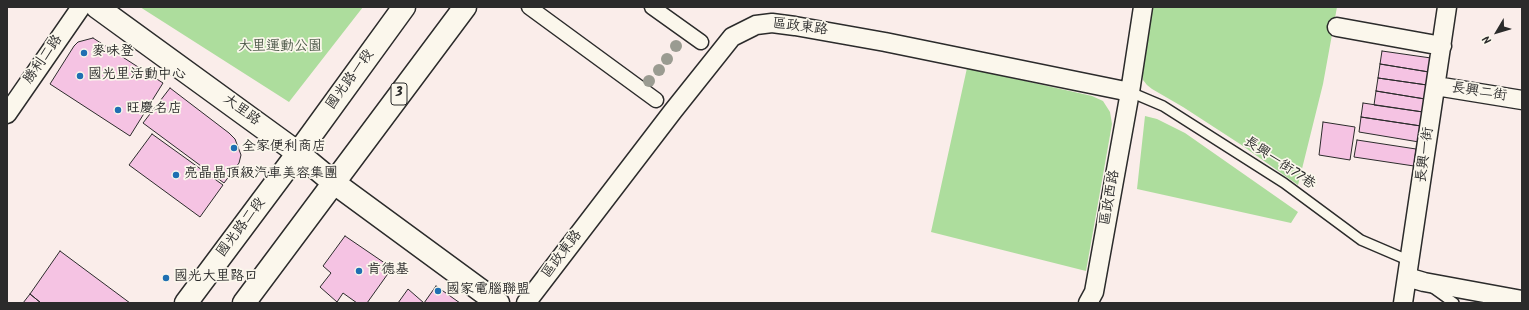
<!DOCTYPE html>
<html>
<head>
<meta charset="utf-8">
<style>
  body { margin:0 }
  #map { position:relative; width:1529px; height:310px; overflow:hidden; background:#faedea; font-family:Kalam,sans-serif }
  canvas { display:block }
  .frame { position:absolute; inset:0; border:8px solid #2b2b2b; pointer-events:none }
  .north { position:absolute; left:1477px; top:12px; width:40px; height:40px; -webkit-text-stroke:3px #fbf7ec; paint-order:stroke; rotate:232deg; font-size:11px; font-weight:700; line-height:16px; text-align:center; color:#2b2b2b }
  .north::after { content:''; display:block; margin:auto; width:14px; height:18px; background:#2b2b2b; clip-path:polygon(50% 0,100% 100%,50% 72%,0 100%) }
</style>
</head>
<body>
<div id="map">
<canvas width="1529" height="310"></canvas>
<div class="frame"></div>
<div class="north">N</div>
</div>
<script>
const ctx = document.querySelector('canvas').getContext('2d');
ctx.lineJoin = 'round';
function fill(path, color) { ctx.fillStyle = color; ctx.fill(path, 'evenodd'); }
const poly = rows => new Path2D(rows.map(r => 'M' + r).join(''));
function trace(path, color, width, dash) { ctx.strokeStyle = color; ctx.lineWidth = width; ctx.lineCap = dash ? 'butt' : 'round'; ctx.setLineDash(dash || []); ctx.stroke(path); }
function drawText(font, color, halo, rows, align = 'center') {
  ctx.font = font + ' Kalam,"LXGW WenKai TC",sans-serif'; ctx.lineWidth = 3.5; ctx.setLineDash([]); ctx.textBaseline = 'middle'; ctx.strokeStyle = halo; ctx.fillStyle = color; for (const [text, x, y, turn = 0] of rows) {
    ctx.save(); ctx.translate(x, y); ctx.rotate((+turn || 0) * Math.PI / 180); ctx.textAlign = isNaN(turn) ? turn : align; if (halo) ctx.strokeText(text, 0, 0); ctx.fillText(text, 0, 0); ctx.restore();
  }
}
const green = poly([
  [140,7,363,7,289,102],
  [1152,7,1337,7,1323,84,1298,185,1240,144,1183,107,1152,89,1147,85,1143,80,1143,73],
  [967,68,1092,96,1103,101,1110,112,1112,124,1086,271,931,232],
  [1145,116,1157,119,1185,133,1298,212,1291,223,1137,189]
]);
const building = poly([
  [93,38,163,83,130,136,50,84,74,46,78,42,93,38],
  [1382,51,1431,58,1429,72,1380,64,1382,51],
  [1380,64,1429,72,1427,85,1378,78,1380,64],
  [1378,78,1427,85,1425,99,1376,91,1378,78],
  [170,88,229,133,235,139,241,155,239,163,224,183,143,123,170,88],
  [1376,91,1425,99,1423,112,1374,105,1376,91],
  [1363,103,1423,112,1421,126,1361,117,1363,103],
  [1361,117,1421,126,1419,142,1359,132,1361,117],
  [1323,122,1355,127,1350,160,1319,155,1323,122],
  [152,134,223,185,200,217,129,165,152,134],
  [1357,140,1416,149,1414,166,1354,157,1357,140],
  [345,236,392,268,367,303,357,303,343,293,337,302,320,287,331,273,323,266,345,236],
  [60,251,130,303,41,303,30,294,60,251],
  [436,286,460,303,398,303,408,289,424,303,436,286],
  [30,294,41,303,23,303,30,294]
]);
const service = poly([
  [1130,92,1163,106,1284,183,1361,240,1410,261],
  [1433,288,1454,303]
]);
const pedestrian = poly([
  [529,7,656,100],
  [652,7,701,42]
]);
const minor = poly([
  [1337,27,1442,46],
  [1436,86,1522,100],
  [7,114,81,7],
  [1407,277,1424,282,1522,300],
  [526,303,673,111,732,37,756,25,772,23,795,26,885,42,1130,92],
  [1088,303,1094,292,1130,92,1143,7],
  [1403,303,1447,7]
]);
const tertiary = poly([
  [97,7,298,153,333,182,498,303]
]);
const primary = poly([
  [186,303,298,153,404,7],
  [244,303,465,7]
]);
const trees = [
  [676,46],
  [667,59],
  [659,70],
  [649,81]
];
const markers = [
  [84,53,4,"#1f6fb2"],
  [80,76,4,"#1f6fb2"],
  [118,110,4,"#1f6fb2"],
  [234,148,4,"#1f6fb2"],
  [176,175,4,"#1f6fb2"],
  [359,271,4,"#1f6fb2"],
  [166,278,4,"#1f6fb2"],
  [438,291,4,"#1f6fb2"]
];
const shields = [
  [399,94,16]
];
const shieldNames = [
  ["3",399,94]
];
const streetNames = [
  ["區政東路",800,28,7],
  ["勝利二路",44,60,-55],
  ["國光路一段",351,80,-54],
  ["長興二街",1479,93,9],
  ["大里路",241,111,36],
  ["長興一街",1426,155,-82],
  ["長興一街77巷",1279,164,34],
  ["區政西路",1111,198,-80],
  ["國光路二段",242,228,-53],
  ["區政東路",563,255,-53]
];
const parkNames = [
  ["大里運動公園",280,48]
];
const poiNames = [
  ["麥味登",92,53],
  ["國光里活動中心",88,76],
  ["旺慶名店",126,110],
  ["全家便利商店",242,148],
  ["亮晶晶頂級汽車美容集團",184,175],
  ["肯德基",367,271],
  ["國光大里路口",174,278],
  ["國家電腦聯盟",446,291]
];
fill(green, '#addd9d');
fill(building, '#f5c3e3');
trace(building, '#2b2b2b', 1);
trace(service, '#2b2b2b', 12);
trace(pedestrian, '#2b2b2b', 17);
trace(minor, '#2b2b2b', 21);
trace(tertiary, '#2b2b2b', 25);
trace(primary, '#2b2b2b', 25);
trace(service, '#fbf7ec', 9);
trace(pedestrian, '#fbf7ec', 14);
trace(minor, '#fbf7ec', 18);
trace(tertiary, '#fbf7ec', 22);
trace(primary, '#fbf7ec', 22);
ctx.fillStyle = '#9a9b91';
for (const [x, y] of trees) { ctx.beginPath(); ctx.arc(x, y, 6, 0, 2 * Math.PI); ctx.fill(); }
for (const [x, y, r, color] of markers) { const dot = new Path2D(); dot.arc(x, y, r, 0, 2 * Math.PI); ctx.fillStyle = color; ctx.fill(dot); trace(dot, '#fbf7ec', 1.5); }
for (const [x, y, w] of shields) { const box = new Path2D(); box.roundRect(x - w / 2, y - 11, w, 22, 3); ctx.fillStyle = '#fbf7ec'; ctx.fill(box); trace(box, '#2b2b2b', 1); }
drawText('bold 13px', '#2b2b2b', null, shieldNames);
drawText('14px', '#2b2b2b', '#fbf7ec', streetNames);
drawText('14px', '#4c5848', '#fbf7ec', parkNames);
drawText('14px', '#2b2b2b', '#fbf7ec', poiNames, 'left');
</script>
</body>
</html>
